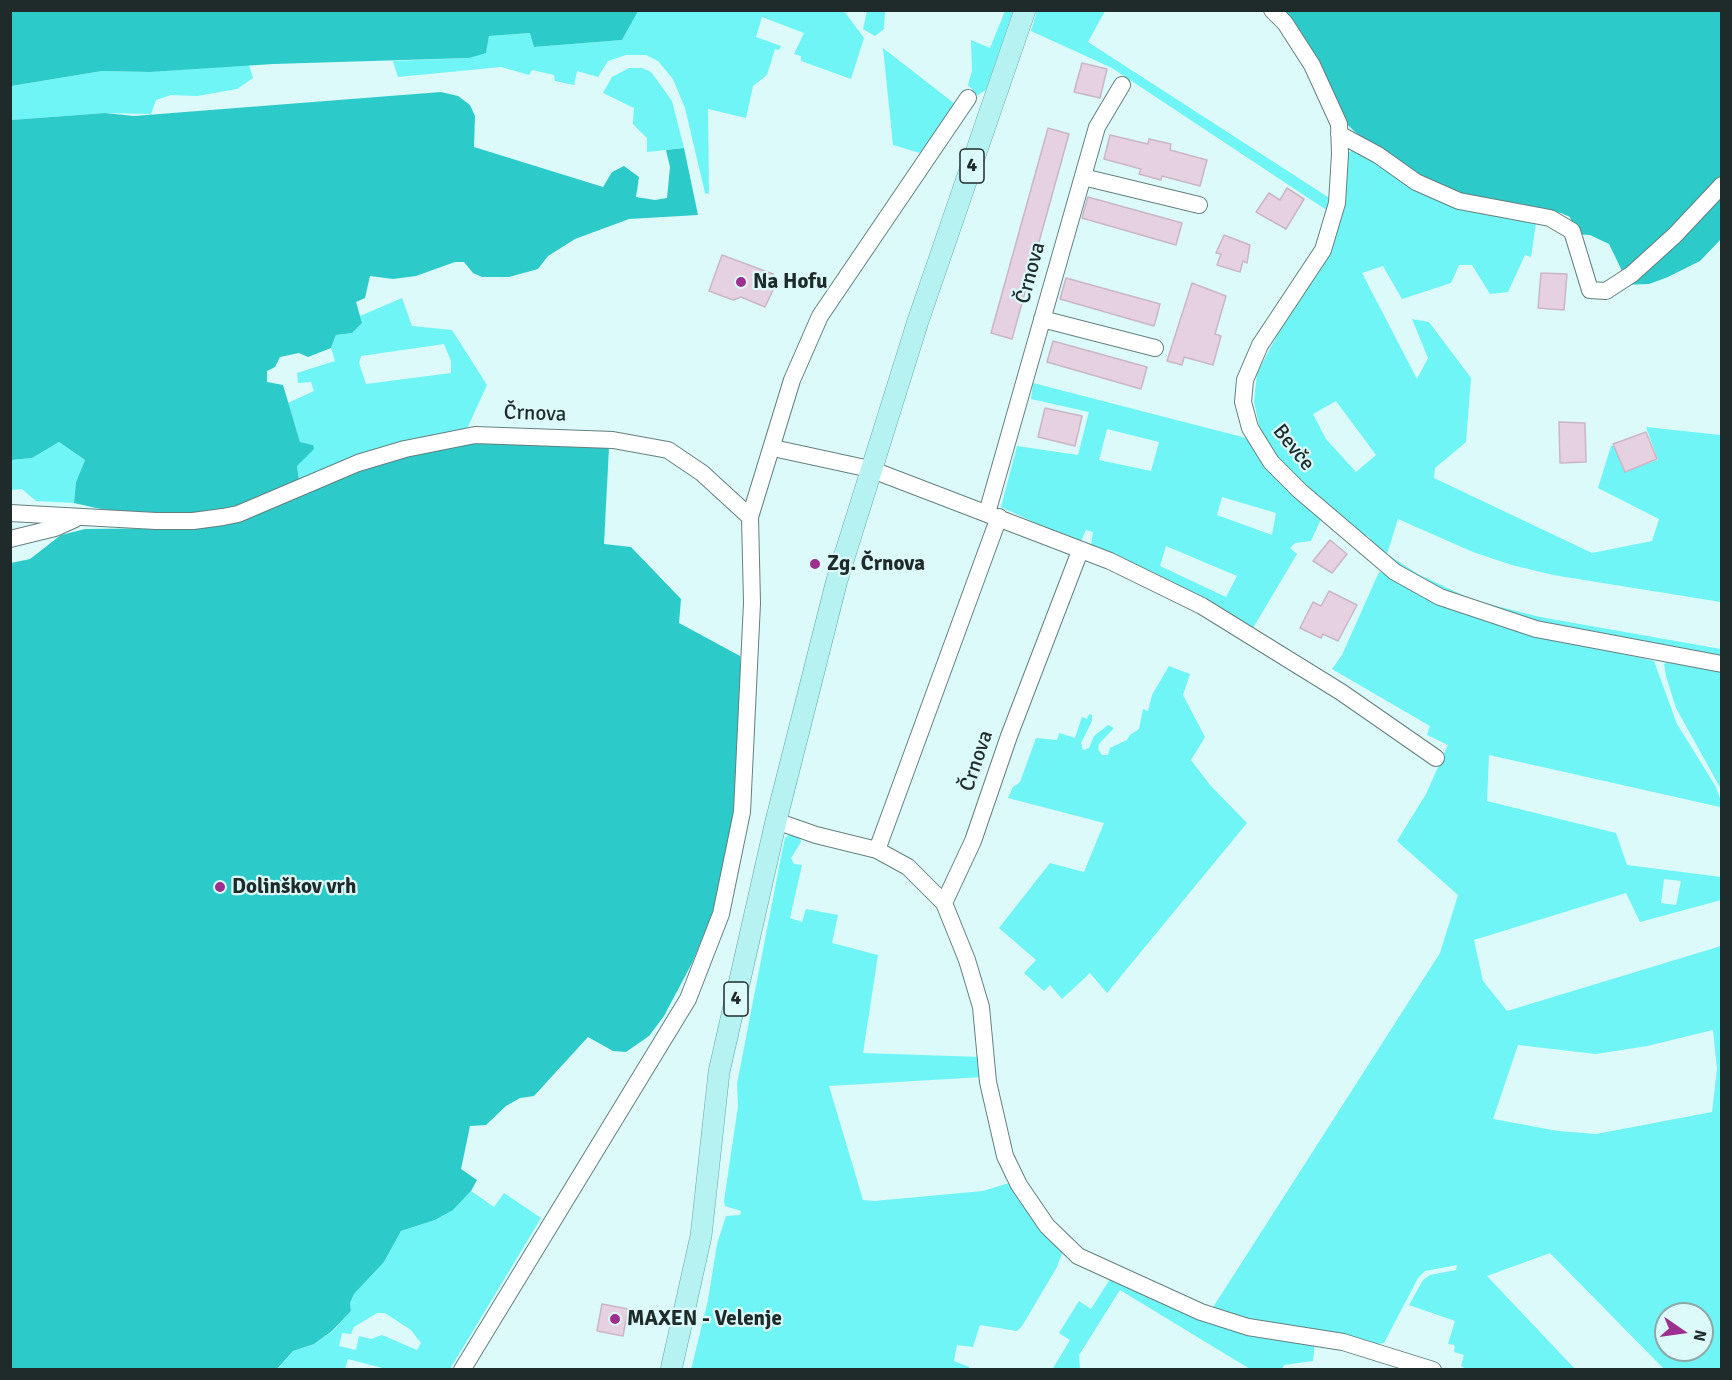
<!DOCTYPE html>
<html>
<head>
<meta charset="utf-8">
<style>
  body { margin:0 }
  #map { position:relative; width:1732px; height:1380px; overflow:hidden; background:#dbfaf9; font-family:Signika,sans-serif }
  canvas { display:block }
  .frame { position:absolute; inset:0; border:12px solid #1f2b2b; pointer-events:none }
  .north { position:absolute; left:1654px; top:1302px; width:60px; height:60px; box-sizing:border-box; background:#dbfaf9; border:2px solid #90a7a7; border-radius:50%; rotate:103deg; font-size:16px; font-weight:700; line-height:24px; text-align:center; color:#1f2b2b }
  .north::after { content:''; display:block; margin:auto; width:21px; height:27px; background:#9d2f8e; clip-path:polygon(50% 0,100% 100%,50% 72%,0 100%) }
</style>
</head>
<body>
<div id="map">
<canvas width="1732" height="1380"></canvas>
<div class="frame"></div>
<div class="north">N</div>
</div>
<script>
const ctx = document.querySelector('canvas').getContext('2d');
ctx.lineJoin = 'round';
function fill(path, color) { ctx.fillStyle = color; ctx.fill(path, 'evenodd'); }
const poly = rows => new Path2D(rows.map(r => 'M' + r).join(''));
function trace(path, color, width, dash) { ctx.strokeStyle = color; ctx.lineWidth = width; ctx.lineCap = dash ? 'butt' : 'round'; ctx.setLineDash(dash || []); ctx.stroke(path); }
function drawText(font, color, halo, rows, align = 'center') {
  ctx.font = font + ' Signika,sans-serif'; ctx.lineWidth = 4.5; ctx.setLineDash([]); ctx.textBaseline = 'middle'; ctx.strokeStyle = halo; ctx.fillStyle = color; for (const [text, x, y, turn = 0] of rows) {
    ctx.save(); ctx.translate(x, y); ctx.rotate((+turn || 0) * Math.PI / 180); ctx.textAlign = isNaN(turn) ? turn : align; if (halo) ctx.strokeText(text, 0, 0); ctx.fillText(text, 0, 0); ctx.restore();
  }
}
const green = poly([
  [638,10,844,11,864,38,851,79,801,61,801,56,794,54,804,33,762,17,756,37,781,46,779,50,775,49,767,75,753,86,746,118,708,109,709,194,705,193,685,108,673,79,658,61,646,55,626,55,608,61,598,77,577,71,574,85,555,81,554,75,532,70,529,75,501,67,398,77,393,61,469,58,486,52,489,36,531,33,534,47,622,40],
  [867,11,885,11,884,29,875,36,863,29],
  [1005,11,1013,11,986,90,973,98,974,91,968,85,972,71,971,40,990,48],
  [1037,11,1105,11,1088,42,1331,199,1330,206,1325,209,1112,68,1031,31],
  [883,48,955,104,920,153,893,145],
  [249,65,253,78,237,89,197,96,171,95,156,100,151,114,105,113,11,120,11,86,102,71,150,72],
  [629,68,642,68,651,72,672,101,684,148,647,152,647,138,633,124,634,108,603,93,612,77],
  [1355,148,1536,223,1531,257,1525,255,1508,292,1490,294,1472,265,1459,265,1451,283,1402,299,1383,266,1362,273,1417,379,1428,358,1412,319,1429,322,1471,378,1466,442,1435,468,1434,478,1592,553,1652,541,1659,519,1598,488,1611,446,1615,446,1626,470,1658,460,1646,427,1721,435,1721,602,1553,575,1512,565,1473,552,1398,519,1387,554,1418,574,1473,600,1540,617,1721,649,1721,659,1538,624,1453,596,1386,558,1368,536,1355,533,1302,486,1262,439,1254,402,1257,373,1287,317,1318,271,1348,153],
  [1336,401,1376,455,1356,472,1326,439,1313,414],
  [402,298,412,326,452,330,487,385,466,431,299,481,297,466,313,445,300,442,288,403,314,391,311,382,298,383,297,373,335,361,331,348,336,335,352,333,362,323,360,316],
  [444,344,451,361,451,373,366,384,359,363,361,356],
  [1033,383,1246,438,1321,519,1311,541,1295,543,1290,548,1297,554,1253,628,1206,600,1091,545,1093,532,1086,530,1081,541,1075,541,1001,507,1017,446,1078,455,1089,412,1031,399],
  [1107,429,1159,442,1151,471,1099,460],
  [1222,497,1276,513,1272,535,1217,515],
  [1166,546,1237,576,1226,597,1160,566],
  [59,442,85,460,76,482,74,503,36,501,22,489,11,490,11,460,32,458],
  [1379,572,1387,574,1453,610,1491,623,1654,661,1677,724,1716,787,1721,801,1721,813,1720,807,1489,755,1487,801,1616,833,1627,865,1721,877,1721,900,1640,922,1626,893,1474,940,1483,981,1507,1011,1721,946,1721,1369,1664,1369,1550,1253,1487,1276,1575,1369,1468,1370,1461,1366,1464,1355,1454,1352,1455,1345,1448,1344,1455,1321,1409,1305,1423,1280,1430,1275,1456,1270,1457,1265,1425,1271,1418,1278,1384,1343,1376,1344,1210,1312,1440,953,1458,895,1397,841,1426,794,1448,745,1427,735,1430,726,1332,669,1342,655],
  [1664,879,1681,881,1676,905,1661,903],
  [1713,1030,1717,1069,1712,1112,1596,1134,1558,1131,1493,1119,1518,1045,1596,1054,1647,1046],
  [1666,1314,1702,1314,1702,1350,1666,1350],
  [1668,662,1721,670,1721,789,1676,708,1666,676,1664,664],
  [1169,666,1190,674,1183,695,1205,737,1191,760,1210,785,1247,823,1107,993,1090,973,1062,999,1050,985,1044,991,1024,973,1036,960,999,928,1050,863,1084,872,1104,823,1008,798,1013,787,1020,782,1036,738,1057,740,1059,733,1075,738,1082,717,1087,719,1089,714,1092,715,1092,721,1081,743,1083,750,1089,748,1094,736,1108,725,1114,728,1099,744,1098,749,1102,755,1108,755,1110,748,1127,740,1130,735,1139,729,1143,709,1148,711,1152,695],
  [790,834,799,835,801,842,791,858,794,864,802,865,790,918,802,922,806,909,838,915,832,943,878,955,863,1053,981,1057,983,1077,829,1086,863,1200,874,1201,983,1191,1012,1182,1063,1251,1057,1267,1022,1326,1017,1331,980,1325,973,1347,957,1345,954,1361,969,1367,969,1369,691,1370,708,1300,717,1244,726,1216,740,1215,741,1211,725,1206,724,1201,738,1106,737,1084,781,857,785,838],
  [471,1191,494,1207,504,1193,541,1218,450,1369,386,1369,348,1359,345,1369,277,1370,293,1351,314,1344,333,1331,351,1311,350,1303,354,1294,384,1262,401,1231,435,1220,453,1210],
  [377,1313,385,1313,411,1330,421,1343,417,1350,382,1335,371,1339,359,1336,356,1350,339,1346,342,1333,351,1334,354,1327],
  [1112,1276,1315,1342,1313,1361,1284,1365,1282,1369,1250,1369,1120,1290,1079,1355,1080,1369,1052,1370,1070,1340,1059,1333,1079,1301,1091,1309]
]);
const forest = poly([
  [11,10,638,10,638,11,622,40,534,47,530,33,489,36,486,53,469,58,273,64,150,72,102,71,11,86],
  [1283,11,1721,11,1721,239,1700,261,1668,277,1649,284,1621,285,1623,273,1609,244,1590,235,1575,234,1570,217,1561,213,1465,198,1396,163,1355,132,1343,120],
  [441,92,458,96,470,105,475,116,474,147,603,187,612,172,624,166,639,177,636,197,655,200,667,198,670,167,666,150,684,148,698,215,629,219,575,239,548,256,538,269,509,277,482,277,473,273,464,262,455,262,416,276,393,279,370,276,365,298,356,302,362,323,352,333,336,335,331,348,308,357,299,353,280,357,275,367,267,371,267,382,283,385,300,442,313,445,314,449,297,466,299,481,239,506,180,515,134,514,96,508,74,503,76,482,85,460,59,442,32,458,11,460,11,120,105,113,134,116],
  [469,441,609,447,604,544,631,547,681,599,679,623,740,656,740,754,732,825,716,906,692,963,664,1016,649,1036,626,1052,613,1051,588,1037,534,1096,520,1098,506,1106,486,1125,470,1126,461,1169,477,1180,471,1191,453,1210,435,1220,401,1231,384,1262,354,1294,350,1303,351,1311,332,1331,314,1344,293,1351,277,1369,11,1370,11,563,30,559,61,535,85,529,191,528,349,470]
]);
const building = poly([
  [1082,63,1107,69,1100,98,1074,92,1082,63],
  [1048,128,1069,134,1012,339,991,333,1048,128],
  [1110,135,1148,144,1149,139,1171,144,1170,150,1207,160,1200,186,1162,176,1161,180,1139,174,1141,169,1104,159,1110,135],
  [1287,188,1304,199,1286,229,1256,212,1269,193,1280,200,1287,188],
  [1088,197,1182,223,1176,245,1082,218,1088,197],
  [1224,235,1250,245,1247,263,1243,261,1240,272,1217,265,1221,254,1216,253,1224,235],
  [722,255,773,274,776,284,765,307,741,297,733,300,709,291,722,255],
  [1541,273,1567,274,1564,310,1538,308,1541,273],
  [1066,278,1160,304,1154,326,1060,299,1066,278],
  [1192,283,1226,296,1215,334,1221,336,1213,365,1184,357,1182,365,1167,361,1192,283],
  [1053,341,1147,367,1141,389,1047,362,1053,341],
  [1045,408,1082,416,1075,446,1038,437,1045,408],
  [1559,422,1585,423,1586,462,1560,463,1559,422],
  [1646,432,1657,459,1625,472,1613,444,1646,432],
  [1330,540,1347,554,1332,573,1313,561,1330,540],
  [1329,591,1357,605,1338,641,1323,634,1321,638,1300,628,1313,602,1321,606,1329,591],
  [602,1304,628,1309,623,1336,597,1331,602,1304]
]);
const minor = poly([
  [1272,10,1285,23,1312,65,1339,124,1340,154,1337,203,1323,250,1260,345,1245,380,1243,402,1250,428,1271,462,1300,491,1395,572,1440,597,1536,629,1722,664],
  [1339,134,1378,155,1416,182,1459,201,1550,218,1572,231,1590,290,1606,291,1632,274,1675,235,1722,185],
  [1083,177,1199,205],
  [1042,319,1155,348],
  [773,448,870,469,1110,561,1202,606,1341,692,1436,758],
  [10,513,156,521,193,521,223,517,238,514,358,463,405,449,475,435,613,440,668,450,702,473,750,517],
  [987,513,1097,127,1122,85],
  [10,539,55,528,75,519],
  [776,821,816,835,877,850,908,867,944,903,967,960,981,1007,988,1082,1005,1156,1019,1185,1047,1226,1078,1256,1201,1312,1248,1327,1343,1342,1433,1370],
  [877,850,999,517],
  [944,903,973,841,1009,736,1080,551],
  [462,1370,688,999,721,914,742,812,752,603,750,517,792,380,820,316,968,98]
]);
const major = poly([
  [671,1370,701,1236,719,1072,776,821,837,580,918,321,1025,10]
]);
const markers = [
  [741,282,6,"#9d2f8e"],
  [815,564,6,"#9d2f8e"],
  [220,887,6,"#9d2f8e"],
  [615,1319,6,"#9d2f8e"]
];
const shields = [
  [972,166,24],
  [736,999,24]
];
const shieldNames = [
  ["4",972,166],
  ["4",736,999]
];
const streetNames = [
  ["Črnova",1031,273,-75],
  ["Črnova",535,414,2],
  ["Bevče",1293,448,51],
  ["Črnova",977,761,-71]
];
const poiNames = [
  ["Na Hofu",753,282],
  ["Zg. Črnova",827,564],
  ["Dolinškov vrh",232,887],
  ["MAXEN - Velenje",627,1319]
];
fill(green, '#6ff5f5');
fill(forest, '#2ccac9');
fill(building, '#e6d1e1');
trace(building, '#cbb6c6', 1.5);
trace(minor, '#64807f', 18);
trace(major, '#62a7a6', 22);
trace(minor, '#fff', 16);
trace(major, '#b6f2f2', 21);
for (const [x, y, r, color] of markers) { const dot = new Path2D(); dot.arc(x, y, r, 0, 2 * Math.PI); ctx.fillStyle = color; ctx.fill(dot); trace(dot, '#dbfaf9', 2); }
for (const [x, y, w] of shields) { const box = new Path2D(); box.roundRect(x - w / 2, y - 17, w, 34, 4.5); ctx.fillStyle = '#dbfaf9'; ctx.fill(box); trace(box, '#1f2b2b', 1.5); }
drawText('bold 20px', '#1f2b2b', null, shieldNames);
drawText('21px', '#1f2b2b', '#dbfaf9', streetNames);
drawText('bold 21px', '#1f2b2b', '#dbfaf9', poiNames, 'left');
</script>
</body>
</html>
